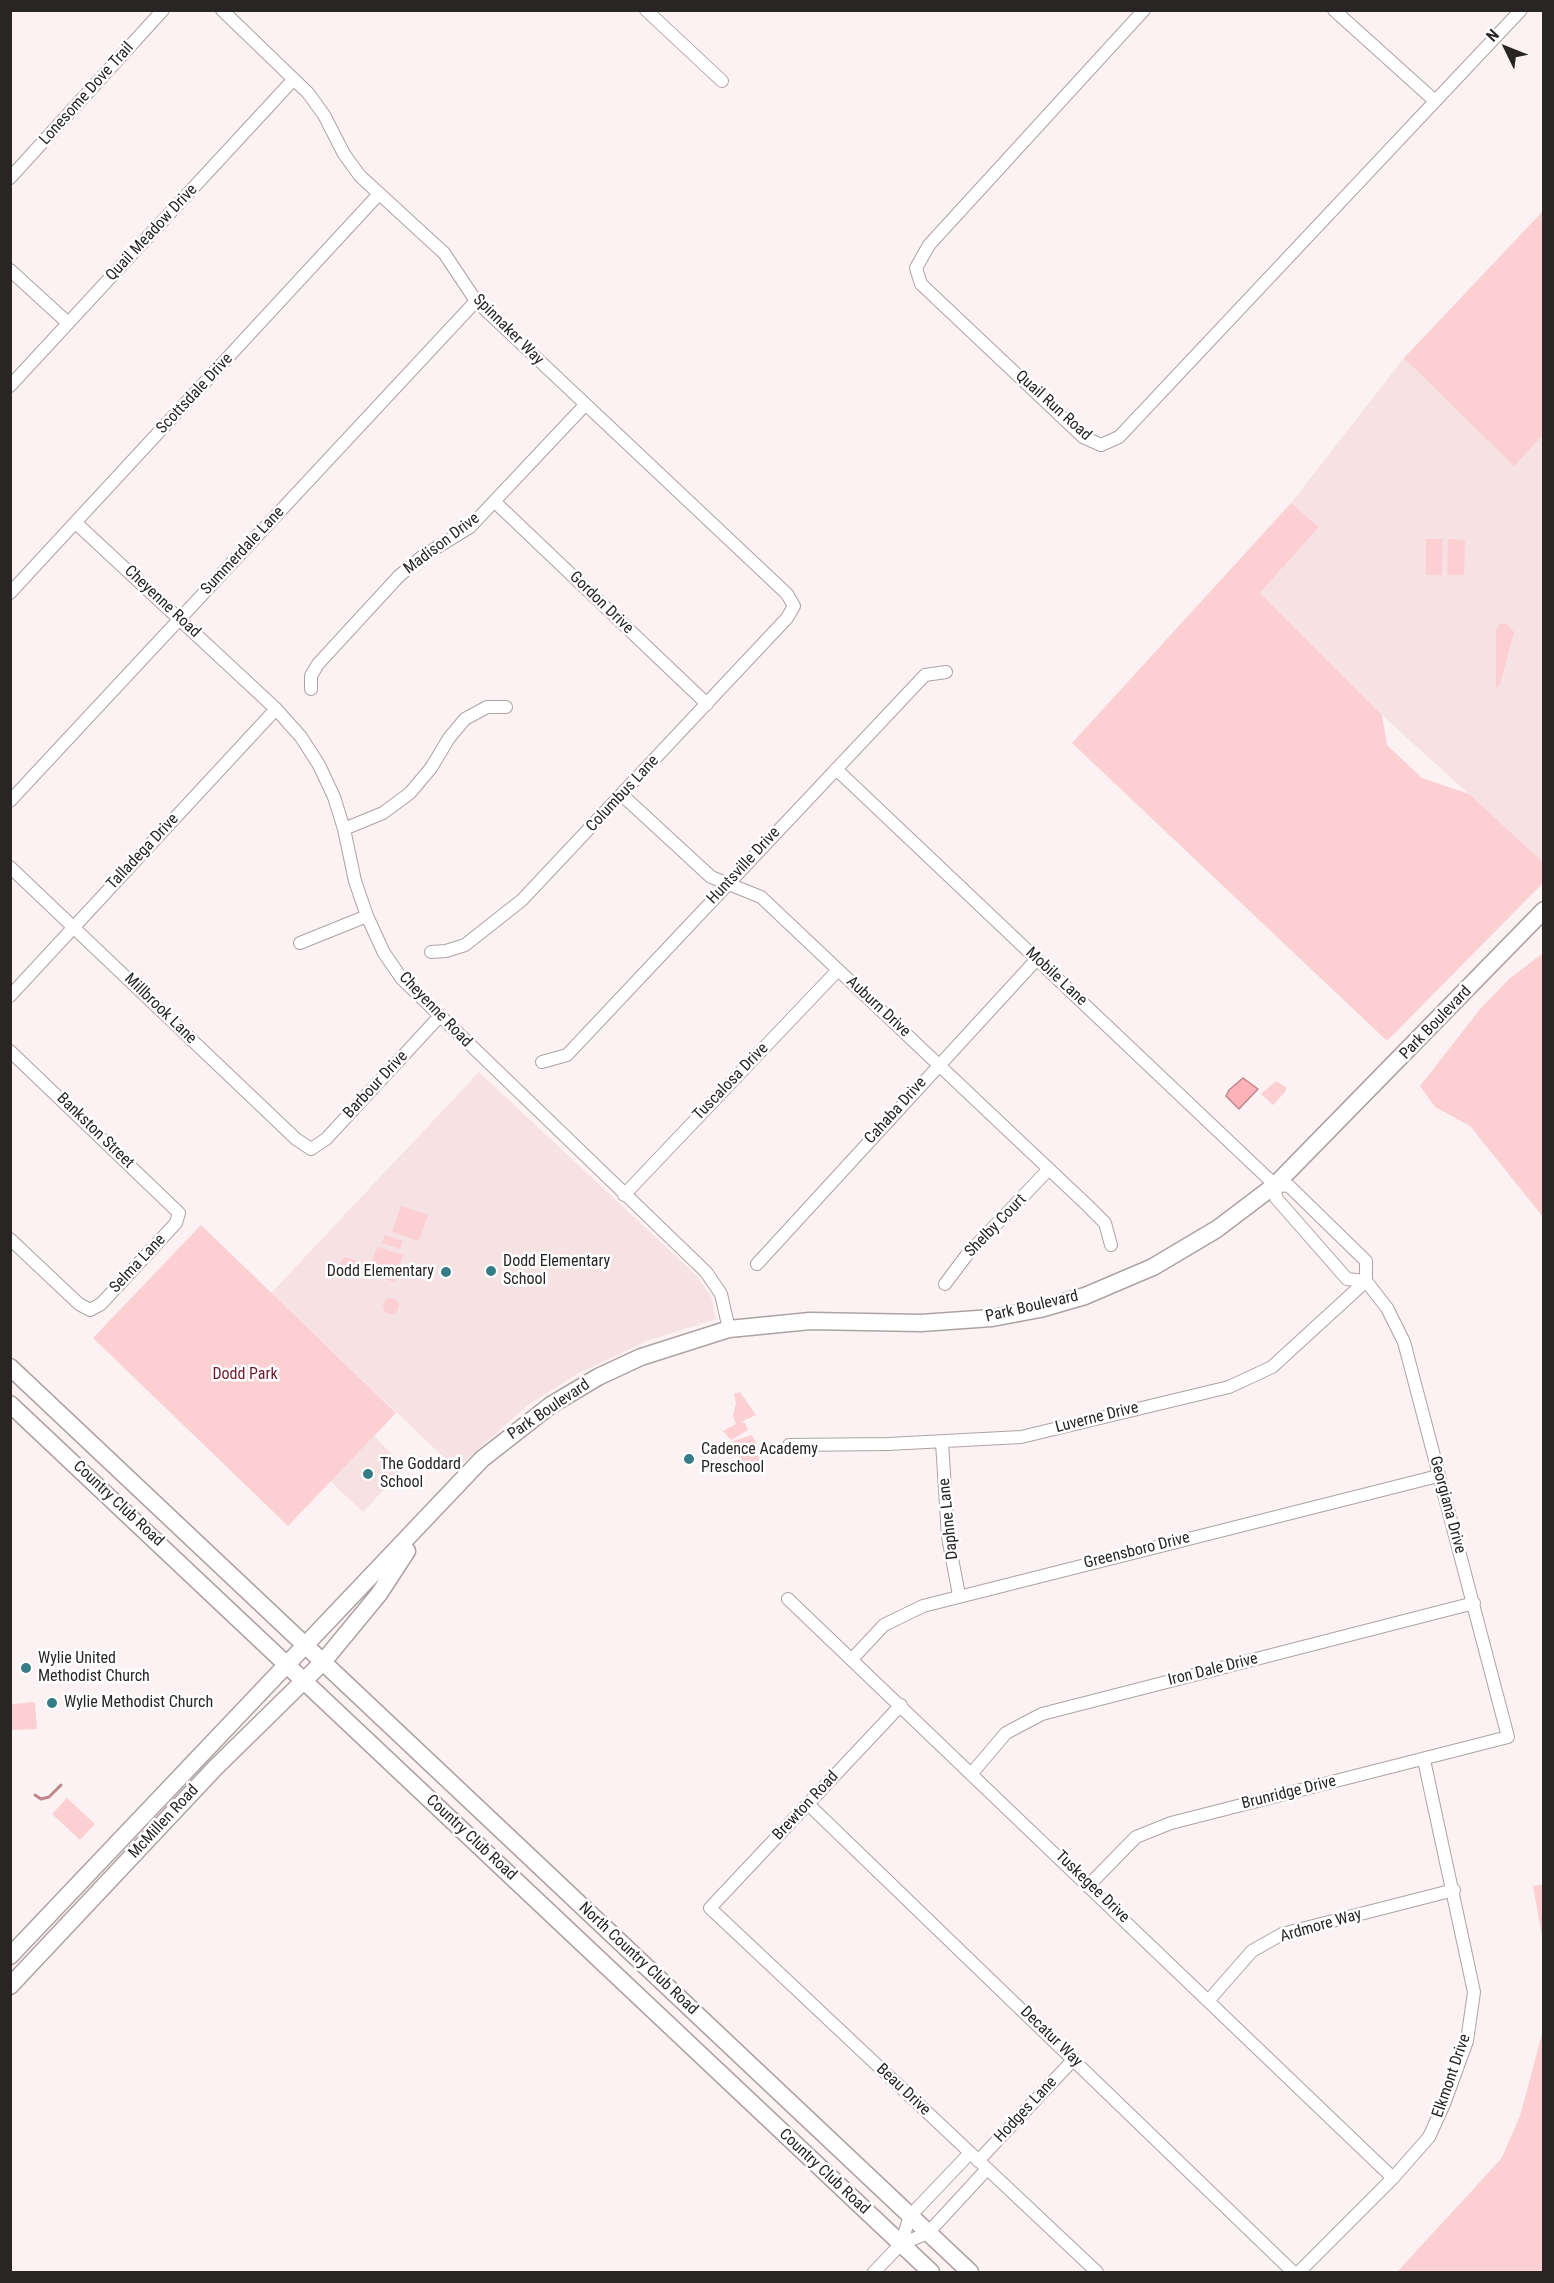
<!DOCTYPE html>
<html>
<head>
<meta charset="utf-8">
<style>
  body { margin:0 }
  #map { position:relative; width:1554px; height:2283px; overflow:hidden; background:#fdf2f3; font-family:"Roboto Condensed",sans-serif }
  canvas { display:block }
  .frame { position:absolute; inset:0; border:12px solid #292525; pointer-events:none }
  .north { position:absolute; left:1476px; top:18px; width:60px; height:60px; -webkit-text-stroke:4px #fff; paint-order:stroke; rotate:313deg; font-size:16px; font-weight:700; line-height:24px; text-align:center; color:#292525 }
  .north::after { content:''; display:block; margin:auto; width:21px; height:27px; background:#292525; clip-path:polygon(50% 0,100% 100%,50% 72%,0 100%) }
</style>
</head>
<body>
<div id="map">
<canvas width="1554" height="2283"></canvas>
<div class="frame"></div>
<div class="north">N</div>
</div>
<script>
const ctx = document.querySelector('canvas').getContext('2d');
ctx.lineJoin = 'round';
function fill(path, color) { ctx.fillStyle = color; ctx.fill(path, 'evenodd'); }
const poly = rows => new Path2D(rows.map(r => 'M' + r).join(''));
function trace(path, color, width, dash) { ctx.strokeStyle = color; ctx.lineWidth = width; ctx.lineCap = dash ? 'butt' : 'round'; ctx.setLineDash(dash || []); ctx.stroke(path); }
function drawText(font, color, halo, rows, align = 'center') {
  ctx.font = font + ' "Roboto Condensed",sans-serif'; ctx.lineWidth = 5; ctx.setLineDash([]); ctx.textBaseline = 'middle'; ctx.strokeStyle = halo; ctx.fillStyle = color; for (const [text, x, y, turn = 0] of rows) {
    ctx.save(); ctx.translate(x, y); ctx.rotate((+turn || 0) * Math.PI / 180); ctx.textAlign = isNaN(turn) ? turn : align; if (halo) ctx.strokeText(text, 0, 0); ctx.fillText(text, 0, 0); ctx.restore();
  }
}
const built = poly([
  [1543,211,1543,862,1382,715,1260,593,1319,527,1291,503,1404,358],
  [479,1072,697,1276,711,1296,716,1319,647,1341,579,1373,528,1405,456,1469,271,1293],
  [374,1436,405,1467,363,1512,330,1481]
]);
const green = poly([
  [1543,211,1543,435,1514,466,1404,358],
  [1291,503,1319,527,1260,593,1382,715,1387,745,1422,778,1469,794,1543,862,1543,883,1387,1041,1072,743],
  [1426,539,1443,539,1442,575,1426,575],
  [1448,539,1465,540,1464,575,1447,575],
  [1506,623,1514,632,1500,685,1496,688,1496,629,1500,624],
  [1543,953,1543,1217,1470,1126,1435,1107,1420,1086,1481,1008,1509,979],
  [1276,1081,1286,1087,1286,1091,1273,1105,1261,1094],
  [401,1206,428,1215,419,1241,392,1232],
  [201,1225,396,1413,288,1526,93,1338],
  [385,1235,403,1241,400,1249,382,1243],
  [377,1247,403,1255,394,1282,368,1273],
  [345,1257,364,1263,364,1271,360,1277,339,1270,339,1264],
  '383 1306a8 8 0 1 1 16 0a8 8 0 1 1-16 0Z',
  [740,1392,756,1415,741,1422,745,1423,748,1430,731,1440,723,1431,736,1424,733,1416,736,1403,734,1394],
  [752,1435,758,1447,753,1451,759,1456,760,1464,741,1468,737,1462,739,1454,735,1452,733,1441],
  [35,1702,37,1729,11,1730,11,1704],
  [67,1798,95,1824,80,1840,52,1814],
  [1543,1884,1544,1884,1543,1942,1533,1886],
  [1543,2030,1543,2272,1397,2272,1501,2159,1520,2116]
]);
const water = poly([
  [1243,1078,1258,1089,1239,1109,1226,1096,1229,1090,1243,1078]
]);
const stream = poly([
  [35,1795,41,1799,49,1797,61,1785]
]);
const minor = poly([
  [222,10,308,93,324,115,344,154,360,176,444,253,476,301,787,594,794,606,787,618,522,900,465,945,446,951,431,952],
  [646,10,722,81],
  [1144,10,929,245,916,268,921,284,1083,437,1101,445,1119,437,1521,10],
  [1334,10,1435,101],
  [10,178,163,10],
  [10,270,68,323],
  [10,386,293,80],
  [495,502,707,704],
  [76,523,276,709,301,737,319,765,334,797,344,829,355,881,367,916,384,953,402,979,706,1272,721,1294,729,1329],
  [10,593,379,194],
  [311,689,311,676,318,664,399,576,423,556,470,527,585,405],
  [836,769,1275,1185],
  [622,795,711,877,761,897,1087,1205,1105,1223,1111,1245],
  [10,801,476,301],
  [344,829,383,813,410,793,431,768,449,738,465,719,487,707,506,707],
  [10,867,296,1139,311,1149,326,1139,439,1017],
  [300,943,367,916],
  [10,996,276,709],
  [10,1051,179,1213,176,1223,101,1304,90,1310,79,1304,10,1239],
  [542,1062,567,1055,925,675,946,672],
  [1275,1185,1276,1198,1347,1279,1366,1281],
  [624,1195,838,970],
  [757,1264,1037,959],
  [945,1284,966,1256,1049,1169],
  [942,1442,948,1537,959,1595],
  [789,1445,888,1444,1021,1437,1229,1387,1272,1367,1366,1281],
  [788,1599,1393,2178],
  [853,1658,884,1625,923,1606,1438,1476],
  [901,1705,710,1908,1097,2272],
  [972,1773,1006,1733,1042,1714,1474,1603],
  [808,1804,1293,2272],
  [1089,1885,1136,1837,1171,1823,1508,1737,1404,1342,1387,1308,1366,1281,1366,1261,1289,1186,1275,1185],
  [1209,2000,1252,1951,1282,1934,1454,1890],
  [970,2153,910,2216,901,2244,928,2233,987,2169],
  [978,2161,1074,2059],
  [874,2272,901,2244],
  [1299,2272,1393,2178,1429,2137,1444,2104,1467,2041,1474,1992,1424,1760]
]);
const secondary = poly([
  [10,1367,970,2272],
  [10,1404,931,2272],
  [10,1956,482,1459,551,1405,598,1377,641,1357,729,1329,810,1321,921,1323,992,1318,1040,1309,1085,1296,1153,1267,1217,1229,1275,1185,1544,910],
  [10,1986,215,1768,323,1662,379,1594,407,1551]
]);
const markers = [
  [491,1271,6,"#357c86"],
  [446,1272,6,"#357c86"],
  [689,1459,6,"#357c86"],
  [368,1474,6,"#357c86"],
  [26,1668,6,"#357c86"],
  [52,1703,6,"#357c86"]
];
const streetNames = [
  ["Lonesome Dove Trail",87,94,-48],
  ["Quail Meadow Drive",152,233,-47],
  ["Spinnaker Way",508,330,45],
  ["Scottsdale Drive",195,394,-47],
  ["Quail Run Road",1053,406,42],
  ["Madison Drive",442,544,-37],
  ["Summerdale Lane",243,551,-47],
  ["Cheyenne Road",162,602,43],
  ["Gordon Drive",601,603,44],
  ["Columbus Lane",623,794,-47],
  ["Talladega Drive",143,852,-47],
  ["Huntsville Drive",744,866,-47],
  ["Mobile Lane",1056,977,43],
  ["Auburn Drive",878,1007,43],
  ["Millbrook Lane",160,1009,44],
  ["Cheyenne Road",435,1010,46],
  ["Park Boulevard",1436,1023,-46],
  ["Tuscalosa Drive",731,1082,-46],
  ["Barbour Drive",376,1085,-47],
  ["Cahaba Drive",896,1111,-48],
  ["Bankston Street",95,1131,44],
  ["Shelby Court",996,1226,-46],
  ["Selma Lane",138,1264,-47],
  ["Park Boulevard",1032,1307,-13],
  ["Park Boulevard",549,1410,-34],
  ["Luverne Drive",1097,1418,-14],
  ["Country Club Road",118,1504,43],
  ["Georgiana Drive",1447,1505,75],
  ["Daphne Lane",949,1519,-96],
  ["Greensboro Drive",1137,1551,-14],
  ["Iron Dale Drive",1213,1670,-14],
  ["Brunridge Drive",1289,1793,-14],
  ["Brewton Road",806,1806,-47],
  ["McMillen Road",164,1822,-47],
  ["Country Club Road",471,1838,43],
  ["Tuskegee Drive",1092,1887,44],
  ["Ardmore Way",1321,1926,-16],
  ["North Country Club Road",638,1959,43],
  ["Decatur Way",1051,2037,44],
  ["Elkmont Drive",1452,2076,-71],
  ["Beau Drive",903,2090,43],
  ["Hodges Lane",1026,2110,-47],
  ["Country Club Road",824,2172,43]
];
const poiNames = [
  ["Dodd Elementary",503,1262],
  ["School",503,1280],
  ["Dodd Elementary",434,1272,"right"],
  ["Cadence Academy",701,1450],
  ["Preschool",701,1468],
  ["The Goddard",380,1465],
  ["School",380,1483],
  ["Wylie United",38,1659],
  ["Methodist Church",38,1677],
  ["Wylie Methodist Church",64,1703]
];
const parkNames = [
  ["Dodd Park",245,1375]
];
fill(built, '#f6e2e3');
fill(green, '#fcd0d3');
fill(water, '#fdb1b8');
trace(water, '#bd878c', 1.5);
trace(stream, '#bd878c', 3);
trace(minor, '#ada3a3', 14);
trace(secondary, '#ada3a3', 19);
trace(minor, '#fff', 12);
trace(secondary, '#fff', 16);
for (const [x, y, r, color] of markers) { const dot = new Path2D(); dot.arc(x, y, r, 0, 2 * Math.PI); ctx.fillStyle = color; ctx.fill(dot); trace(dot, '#fff', 2); }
drawText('16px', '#292525', '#fff', streetNames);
drawText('16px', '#292525', '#fff', poiNames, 'left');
drawText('16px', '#701a2c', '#fff', parkNames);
</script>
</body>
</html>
